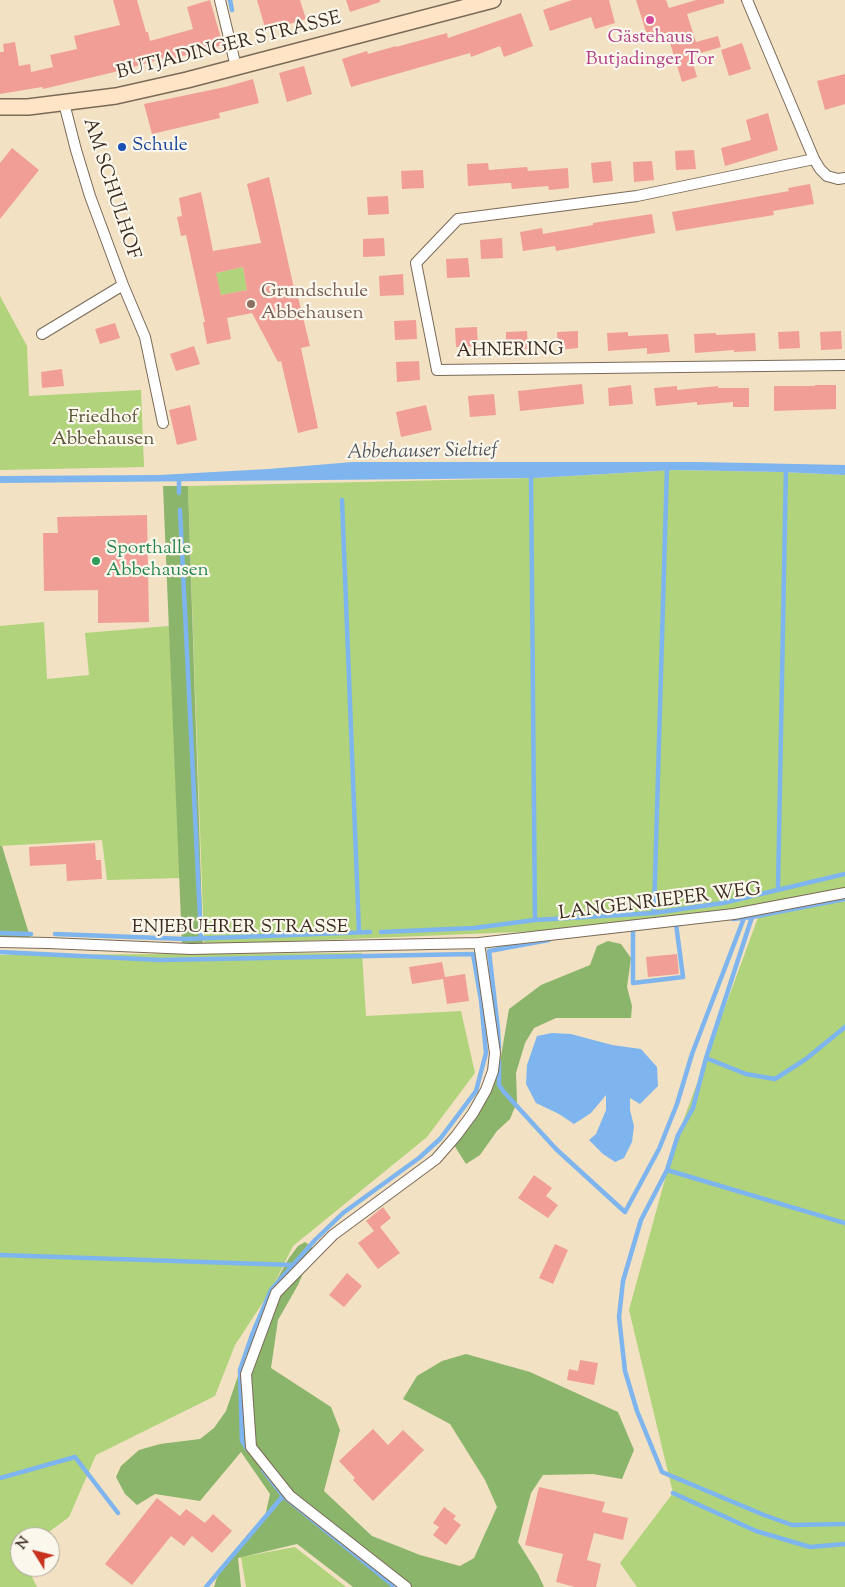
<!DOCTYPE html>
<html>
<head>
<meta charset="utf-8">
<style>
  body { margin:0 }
  #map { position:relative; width:845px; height:1587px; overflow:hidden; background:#f2e1c3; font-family:"Sorts Mill Goudy",serif }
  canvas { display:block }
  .north { position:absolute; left:10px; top:1527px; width:50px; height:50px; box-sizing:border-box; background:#fbf7ec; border:1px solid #aea59a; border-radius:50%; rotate:306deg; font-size:14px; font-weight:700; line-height:20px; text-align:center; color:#3b2a1e }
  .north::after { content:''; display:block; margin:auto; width:18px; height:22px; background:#c8321e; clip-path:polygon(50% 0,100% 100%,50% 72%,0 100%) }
</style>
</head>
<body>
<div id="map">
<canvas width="845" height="1587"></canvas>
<div class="north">N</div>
</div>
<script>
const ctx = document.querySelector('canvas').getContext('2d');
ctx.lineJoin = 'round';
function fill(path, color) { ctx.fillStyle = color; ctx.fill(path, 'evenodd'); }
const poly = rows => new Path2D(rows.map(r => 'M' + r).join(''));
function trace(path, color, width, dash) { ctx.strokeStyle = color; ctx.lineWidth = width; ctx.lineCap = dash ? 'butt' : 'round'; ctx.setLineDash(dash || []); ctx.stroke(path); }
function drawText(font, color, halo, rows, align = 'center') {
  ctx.font = font + ' "Sorts Mill Goudy",serif'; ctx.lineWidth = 4.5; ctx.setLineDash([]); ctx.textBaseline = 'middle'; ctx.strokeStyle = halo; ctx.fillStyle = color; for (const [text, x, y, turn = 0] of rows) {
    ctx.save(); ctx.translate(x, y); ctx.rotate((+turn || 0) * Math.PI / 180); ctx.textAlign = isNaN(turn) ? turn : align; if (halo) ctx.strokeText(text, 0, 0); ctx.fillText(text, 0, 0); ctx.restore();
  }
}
const green = poly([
  [243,267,247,290,221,295,218,283,212,274],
  [0,296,27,346,29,396,141,390,144,467,0,470],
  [674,470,780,472,845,475,845,1587,637,1587,620,1563,673,1493,629,1310,675,1143,759,915,542,931,204,945,188,486,535,478],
  [44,622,47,679,89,675,85,633,169,626,180,878,107,880,102,840,0,846,0,626],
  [362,953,366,1016,461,1011,475,1073,427,1137,293,1246,271,1290,235,1345,215,1396,96,1455,69,1517,42,1537,20,1537,20,1567,27,1567,37,1587,0,1587,0,955],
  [295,1547,346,1587,246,1587,241,1557]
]);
const forest = poly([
  [163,486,188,486,203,945,182,945],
  [0,846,2,846,31,940,0,940],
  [608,941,621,944,631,958,627,987,632,1006,631,1018,556,1018,534,1028,525,1043,516,1073,517,1102,510,1119,497,1131,480,1155,466,1164,454,1145,461,1126,498,1074,509,1009,541,985,590,965,597,946],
  [305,1242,311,1246,313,1251,298,1285,278,1320,271,1368,331,1407,340,1430,324,1491,372,1536,420,1555,460,1566,474,1558,497,1507,485,1480,450,1424,403,1399,417,1376,442,1361,466,1354,530,1372,618,1412,634,1450,622,1479,593,1474,543,1475,531,1493,518,1542,538,1574,544,1587,353,1587,297,1544,238,1558,241,1587,214,1587,219,1571,264,1521,270,1494,241,1452,200,1501,155,1494,137,1505,125,1494,116,1477,121,1466,139,1450,160,1444,200,1439,214,1428,226,1411,262,1306,289,1258,298,1246]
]);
const water = poly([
  [353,462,698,462,845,465,845,475,780,472,674,470,535,478,0,483,0,476,159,475,268,469],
  [552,1033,571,1034,612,1045,641,1049,657,1067,658,1086,640,1104,630,1098,630,1110,634,1126,632,1142,624,1158,615,1162,603,1154,589,1140,596,1134,606,1110,606,1095,591,1113,574,1124,559,1114,536,1103,526,1084,527,1065,537,1036]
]);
const stream = poly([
  [230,0,232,10],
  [531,474,535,920],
  [179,479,179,493],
  [342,500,359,932],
  [180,510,201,938],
  [778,889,786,468],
  [654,913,667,467],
  [752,917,706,1058,693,1108,678,1135,667,1170,641,1220,623,1281,619,1317,625,1371,637,1411,662,1472,764,1515,792,1525,845,1524],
  [733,919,752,917,845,899],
  [629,929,633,929,633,983,683,977,676,924,681,924],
  [381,932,474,928,535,920,654,913,723,903,845,874],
  [0,933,31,934],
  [55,934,185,939,370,932],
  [0,952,160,960,473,954,481,1000,486,1053,476,1091,440,1139,419,1158,343,1213,315,1240,271,1290,252,1335,240,1370,242,1441,248,1450],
  [499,1048,498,1030,489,951,549,940],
  [706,1058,746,1074,775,1079,806,1059,845,1027],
  [499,1061,499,1085,504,1092,556,1149,625,1212,659,1149,677,1104,692,1054,744,918],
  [667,1170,845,1223],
  [0,1255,292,1265],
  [263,1470,283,1496,395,1587],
  [0,1478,75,1457,118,1513],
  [673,1493,756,1531,810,1547,845,1544],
  [206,1587,283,1496]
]);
const building = poly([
  [113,0,137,0,146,32,148,32,150,41,193,29,187,7,210,0,223,45,165,61,164,58,123,70,43,89,42,87,0,94,0,52,4,52,3,44,15,42,19,66,30,64,31,72,53,67,50,55,77,49,74,36,120,25],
  [257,0,300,0,306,19,266,31],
  [346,0,380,0,380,2,350,12],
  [572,0,609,0,615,23,595,29,591,17,550,31,543,10],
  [636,0,666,0,669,8,696,0,724,0,724,3,687,14,696,42,718,36,721,47,691,56,697,77,682,82,667,33,648,38],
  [521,13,533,46,504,57,500,46,471,57,470,53,351,87,342,59,367,51,368,54,396,46,396,47,447,33,448,38],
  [742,43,751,69,729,76,721,50],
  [304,66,312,94,287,102,279,73],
  [845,74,845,104,825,110,817,81],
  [253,79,259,103,219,113,220,118,152,134,144,104,225,87],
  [768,113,778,150,725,166,721,148,751,140,746,120],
  [12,148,39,170,0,219,0,163],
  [694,150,696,169,676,170,675,151],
  [611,161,613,181,593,183,591,163],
  [652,161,654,180,634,182,633,162],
  [488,163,489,170,527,167,528,171,568,168,569,188,549,190,548,186,512,189,511,183,508,183,468,186,467,164],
  [423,170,424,188,402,189,401,171],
  [269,177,296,297,298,297,310,346,301,348,318,428,298,433,281,361,278,362,252,313,227,318,231,339,207,344,203,322,205,322,186,235,181,236,177,217,182,216,179,198,201,192,213,251,261,243,247,184],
  [243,267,247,290,221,295,216,273],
  [810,184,814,204,773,211,774,215,676,231,672,212,789,191,788,188],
  [388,196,389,214,368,215,367,197],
  [652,214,655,233,556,251,555,246,523,251,520,232,542,228,543,234,593,225,593,223],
  [384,238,385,256,363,257,363,239],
  [502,238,503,258,481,259,480,240],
  [468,258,470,277,447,278,446,259],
  [403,274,404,295,380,296,379,276],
  [416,320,417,339,395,340,394,321],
  [115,323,120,338,100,344,95,329],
  [477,327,478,346,456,347,455,328],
  [527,331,528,349,506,350,506,332],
  [578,331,578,348,558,350,557,332],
  [799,331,800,348,779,349,778,332],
  [841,331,842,349,821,350,820,332],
  [628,332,628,336,668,334,670,352,647,354,647,348,608,351,607,333],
  [716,333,716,335,755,333,756,351,734,352,734,350,695,353,694,334],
  [194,346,200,364,176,371,170,354],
  [419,361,420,380,397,382,396,362],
  [62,369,64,386,42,388,41,372],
  [582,384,584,404,520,411,518,391],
  [631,385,633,404,609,406,608,388],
  [815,385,836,385,836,409,774,411,774,386,815,386],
  [677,386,677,390,718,386,718,388,749,388,749,407,733,407,733,402,697,405,697,402,656,406,654,388],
  [494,394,496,415,470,417,468,396],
  [190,405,197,440,177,445,169,410],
  [426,405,432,430,401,437,396,412],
  [147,515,149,622,98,623,98,590,44,591,43,533,58,533,57,517],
  [95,843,96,860,101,860,102,879,67,881,66,864,30,866,29,847],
  [677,954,679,974,648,977,646,957],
  [442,962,445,977,465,974,469,1001,447,1004,443,979,412,984,409,967],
  [534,1175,552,1188,546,1196,558,1205,548,1218,518,1198],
  [383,1207,391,1218,380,1227,400,1253,378,1269,358,1243,374,1231,366,1221],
  [555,1244,568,1250,553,1284,539,1278],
  [347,1273,362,1286,344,1307,329,1295],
  [580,1360,598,1363,594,1385,567,1380,569,1369,578,1371],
  [373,1429,388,1445,403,1430,424,1450,373,1501,353,1480,355,1478,339,1461],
  [539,1487,605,1502,602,1512,628,1518,623,1540,594,1533,587,1560,601,1564,596,1587,575,1587,556,1582,563,1554,525,1545],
  [157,1498,180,1516,186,1509,205,1523,213,1514,232,1531,212,1553,192,1536,184,1546,171,1536,132,1585,105,1564],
  [444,1507,456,1516,453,1519,461,1525,446,1545,433,1535,439,1527,433,1523]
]);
const minor = poly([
  [220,0,236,67],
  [747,0,814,159,820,169,827,176,838,179,845,178],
  [64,103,76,150,90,196,123,285,145,337,163,423],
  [814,159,637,196,458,219,416,263,437,370,845,365],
  [42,334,123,285],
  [0,942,48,943,191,949,479,943,734,914,845,893],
  [406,1587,290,1496,251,1447,246,1374,276,1293,333,1235,436,1159,456,1136,473,1113,486,1090,493,1071,495,1053,479,943]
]);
const secondary = poly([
  [0,107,28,107,116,96,187,80,493,0]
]);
const markers = [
  [650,20,5,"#d1479c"],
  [122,147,5,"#1a4fb4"],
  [251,304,5,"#8d6e63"],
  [96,561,5,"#2e9e5b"]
];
const hotelNames = [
  ["Gästehaus",650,39],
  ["Butjadinger Tor",650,61]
];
const streetNames = [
  ["BUTJADINGER STRASSE",229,47,-14],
  ["AM SCHULHOF",110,189,72],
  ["AHNERING",510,352,-1],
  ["LANGENRIEPER WEG",660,903,-7],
  ["ENJEBUHRER STRASSE",240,929]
];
const transitNames = [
  ["Schule",132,147]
];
const educationNames = [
  ["Grundschule",261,293],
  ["Abbehausen",261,315]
];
const parkNames = [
  ["Friedhof",103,419],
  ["Abbehausen",103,441]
];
const leisureNames = [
  ["Sporthalle",106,550],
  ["Abbehausen",106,572]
];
const waterNames = [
  ["Abbehauser Sieltief",422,453,-1]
];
fill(green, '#b0d37c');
fill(forest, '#8cb56c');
fill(water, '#7eb5ee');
trace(stream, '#7eb5ee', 4.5);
fill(building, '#f19f96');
trace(minor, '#7b6a58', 12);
trace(secondary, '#7b6a58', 18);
trace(minor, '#fff', 10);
trace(secondary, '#ffe4c6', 15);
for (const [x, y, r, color] of markers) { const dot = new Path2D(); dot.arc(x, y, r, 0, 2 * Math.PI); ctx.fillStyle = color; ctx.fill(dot); trace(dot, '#fbf7ec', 2); }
drawText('19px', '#b23c85', '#fbf7ec', hotelNames);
drawText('19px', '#3b2a1e', '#fbf7ec', streetNames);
drawText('19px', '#164399', '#fbf7ec', transitNames, 'left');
drawText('19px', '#785e54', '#fbf7ec', educationNames, 'left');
drawText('19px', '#585436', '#fbf7ec', parkNames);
drawText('19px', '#27864d', '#fbf7ec', leisureNames, 'left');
drawText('italic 20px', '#4f545c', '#fbf7ec', waterNames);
</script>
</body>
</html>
